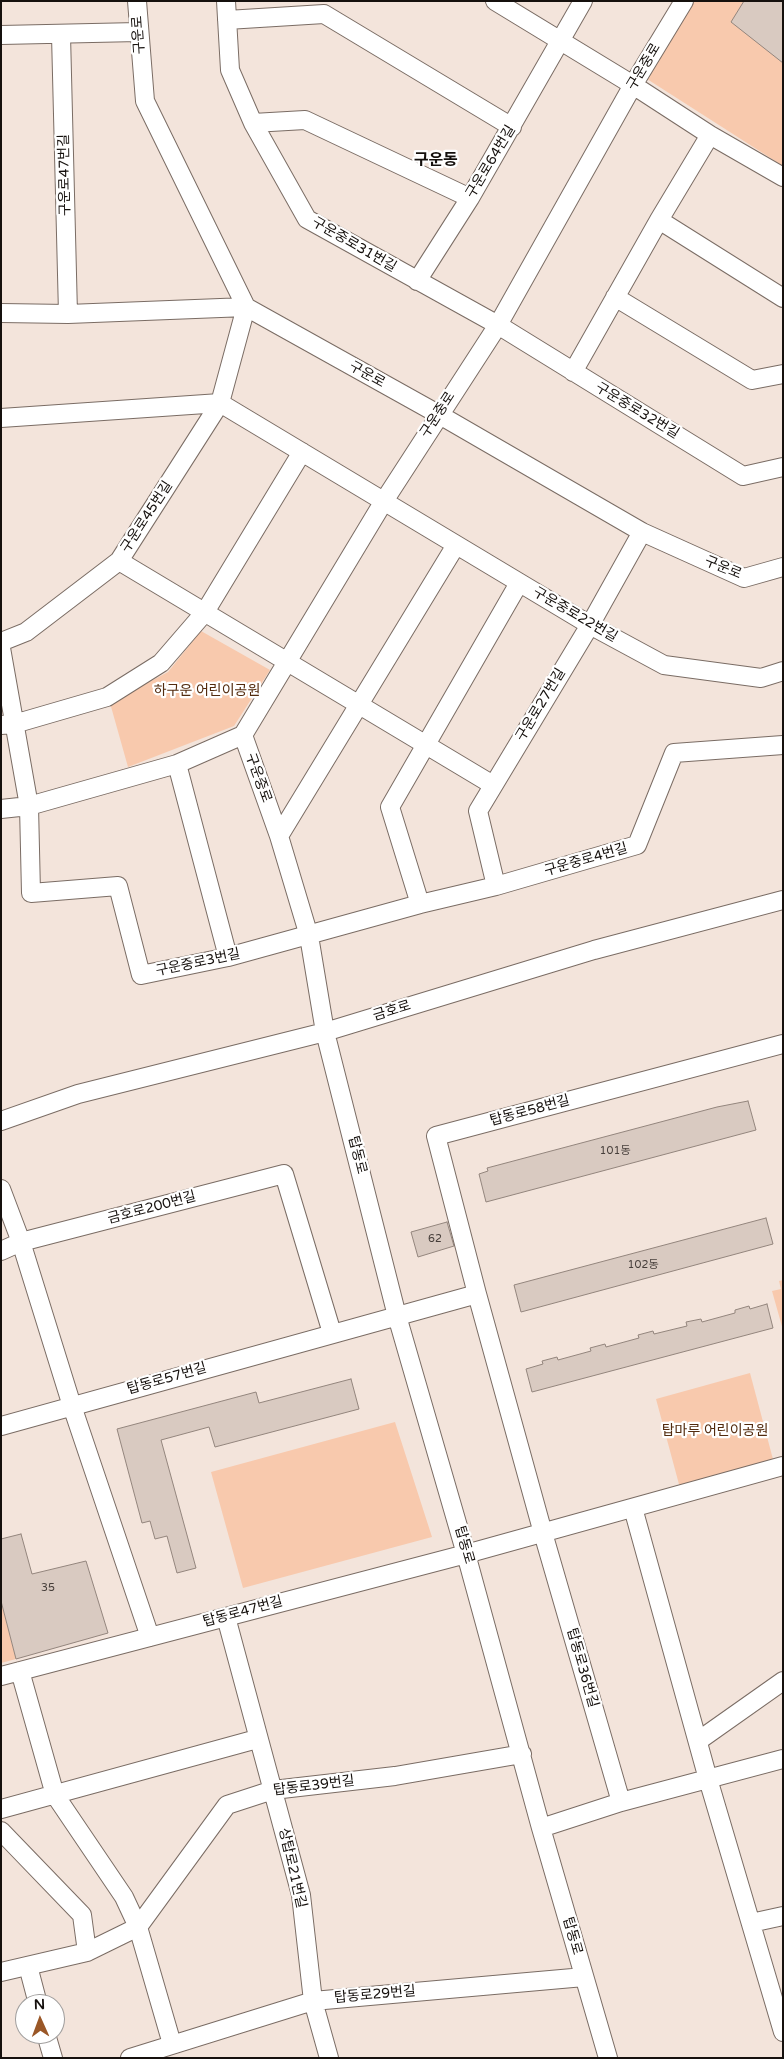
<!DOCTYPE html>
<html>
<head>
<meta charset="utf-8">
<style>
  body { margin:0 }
  #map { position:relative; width:784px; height:2059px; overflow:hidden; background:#f3e4db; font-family:"Varela Round",sans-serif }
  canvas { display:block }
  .frame { position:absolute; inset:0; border:2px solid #15100d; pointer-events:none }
  .north { position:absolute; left:15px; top:1994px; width:50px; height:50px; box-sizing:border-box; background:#fff; border:1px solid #a19f9e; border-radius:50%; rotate:358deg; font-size:14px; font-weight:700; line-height:20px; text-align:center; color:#15100d }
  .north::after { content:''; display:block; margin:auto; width:18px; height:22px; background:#9a5727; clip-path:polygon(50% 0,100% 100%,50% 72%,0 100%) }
</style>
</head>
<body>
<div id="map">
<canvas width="784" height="2059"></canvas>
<div class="frame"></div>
<div class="north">N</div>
</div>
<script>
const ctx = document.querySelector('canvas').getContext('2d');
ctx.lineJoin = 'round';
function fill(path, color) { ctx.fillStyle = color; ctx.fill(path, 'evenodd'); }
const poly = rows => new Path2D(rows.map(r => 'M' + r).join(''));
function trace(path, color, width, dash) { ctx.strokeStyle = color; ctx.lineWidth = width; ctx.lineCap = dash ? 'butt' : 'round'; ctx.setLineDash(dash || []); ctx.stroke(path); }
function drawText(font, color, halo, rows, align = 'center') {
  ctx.font = font + ' "Varela Round","Noto Sans KR",sans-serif'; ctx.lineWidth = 4.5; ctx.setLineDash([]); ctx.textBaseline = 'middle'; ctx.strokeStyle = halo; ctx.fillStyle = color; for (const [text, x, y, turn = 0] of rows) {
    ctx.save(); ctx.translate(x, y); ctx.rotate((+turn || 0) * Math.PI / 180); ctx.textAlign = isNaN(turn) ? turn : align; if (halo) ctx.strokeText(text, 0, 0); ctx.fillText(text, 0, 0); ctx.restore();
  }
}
const green = poly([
  [694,1,783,1,783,166,647,79],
  [201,631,270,670,234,726,128,767,110,703,168,672],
  [783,1280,783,1330,772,1291,781,1289,779,1281],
  [750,1373,774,1463,680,1488,656,1399],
  [395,1422,432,1537,243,1588,211,1472],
  [1,1601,16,1659,1,1663]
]);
const building = poly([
  [744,1,783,1,783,63,731,22,744,1],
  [748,1101,756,1130,486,1202,479,1174,488,1171,487,1168,717,1107,748,1101],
  [766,1218,773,1244,521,1312,514,1285,766,1218],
  [447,1222,454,1246,418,1257,411,1232,447,1222],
  [767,1304,773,1328,532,1392,526,1369,543,1364,542,1361,557,1357,558,1360,591,1351,590,1348,605,1344,606,1347,639,1338,638,1335,653,1331,654,1334,687,1326,686,1322,701,1319,702,1322,735,1313,735,1310,749,1306,750,1309,767,1304],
  [351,1379,359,1409,215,1447,209,1427,161,1440,196,1568,177,1573,167,1536,155,1539,150,1521,142,1523,117,1429,256,1392,259,1403,351,1379],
  [21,1534,32,1574,86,1561,108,1633,16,1659,1,1601,1,1539,21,1534]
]);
const minor = poly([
  [137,1,145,101,246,307,438,414,642,532,744,578,783,567],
  [226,1,230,70,253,123,307,219,498,325,743,476,783,467],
  [495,1,633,85,710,135,783,177],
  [227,20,324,14,512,127],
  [1,35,138,32],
  [61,35,68,314],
  [253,123,305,120,470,198],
  [659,220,783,298],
  [417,281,470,198,583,1],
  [615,297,752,380,783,374],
  [1,313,68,314,246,307],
  [573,372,659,220,710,135],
  [1,418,220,403,590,625,664,665,761,678,783,671],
  [119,561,493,785],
  [1,642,26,632,119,561,220,403,246,307],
  [1,648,29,806,31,893,118,886,141,975,228,957,420,904,496,886,637,845,674,753,783,745],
  [1,725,14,724,107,697,161,663,205,612,302,452],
  [177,764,228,957],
  [1,809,29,806,177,764,243,735],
  [279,836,456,545],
  [496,886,478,811,590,625,642,532],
  [420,904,390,807,519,583],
  [1,1121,78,1094,325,1032,594,950,783,900],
  [1,1189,21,1242,72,1406,150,1637],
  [1,1251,21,1242,284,1174,332,1333],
  [477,1294,543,1533,621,1802],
  [1,1426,477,1294,436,1136,783,1044],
  [633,1508,708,1779,783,2032],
  [226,1617,301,1895,313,2001,329,2058],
  [20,1671,55,1795,124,1897,138,1927,172,2044],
  [1,1676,466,1554,783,1466],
  [698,1741,783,1681],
  [1,1809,257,1739],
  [541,1828,621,1802,783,1759],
  [1,1831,82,1915,87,1952],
  [751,1923,783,1916],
  [28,1966,38,2004],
  [1,1972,87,1952,138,1927,227,1805,273,1790,395,1776,522,1754],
  [46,2034,53,2058],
  [130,2058,313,2001,584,1977],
  [608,2058,541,1828,466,1554,397,1316,325,1032,309,936,279,836,243,735,384,501,498,325,633,85,684,1]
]);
const numberNames = [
  ["101동",615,1151],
  ["62",435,1239],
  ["102동",643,1265],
  ["35",48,1588]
];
const streetNames = [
  ["구운로",139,35,-94],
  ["구운중로",644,67,-59],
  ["구운로64번길",491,162,-59],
  ["구운로47번길",65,175,-91],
  ["구운중로31번길",354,245,30],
  ["구운로",367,375,29],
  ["구운중로32번길",637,411,31],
  ["구운중로",438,415,-57],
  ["구운로45번길",147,517,-57],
  ["구운로",723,568,22],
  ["구운중로22번길",575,615,30],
  ["구운로27번길",541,705,-59],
  ["구운중로",258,778,70],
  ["구운중로4번길",586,860,-16],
  ["구운중로3번길",198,963,-12],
  ["금호로",392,1011,-17],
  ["탑동로58번길",530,1111,-15],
  ["탑동로",357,1155,76],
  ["금호로200번길",152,1208,-15],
  ["탑동로57번길",167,1379,-16],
  ["탑동로",464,1545,74],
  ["탑동로47번길",243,1612,-15],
  ["탑동로36번길",582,1668,74],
  ["탑동로39번길",314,1786,-7],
  ["상탑로21번길",292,1868,77],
  ["탑동로",572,1936,74],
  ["탑동로29번길",375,1995,-5]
];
const parkNames = [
  ["하구운 어린이공원",207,691],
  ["탑마루 어린이공원",715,1431]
];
const quarterNames = [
  ["구운동",436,161]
];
fill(green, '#f8c9ad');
fill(building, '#d9cac1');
trace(building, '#93857d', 1);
trace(minor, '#7a6c64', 20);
trace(minor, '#fff', 18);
drawText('11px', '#463e3a', null, numberNames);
drawText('14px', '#15100d', '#fff', streetNames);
drawText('14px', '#532b0e', '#fff', parkNames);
drawText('bold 16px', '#15100d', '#fff', quarterNames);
</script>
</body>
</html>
